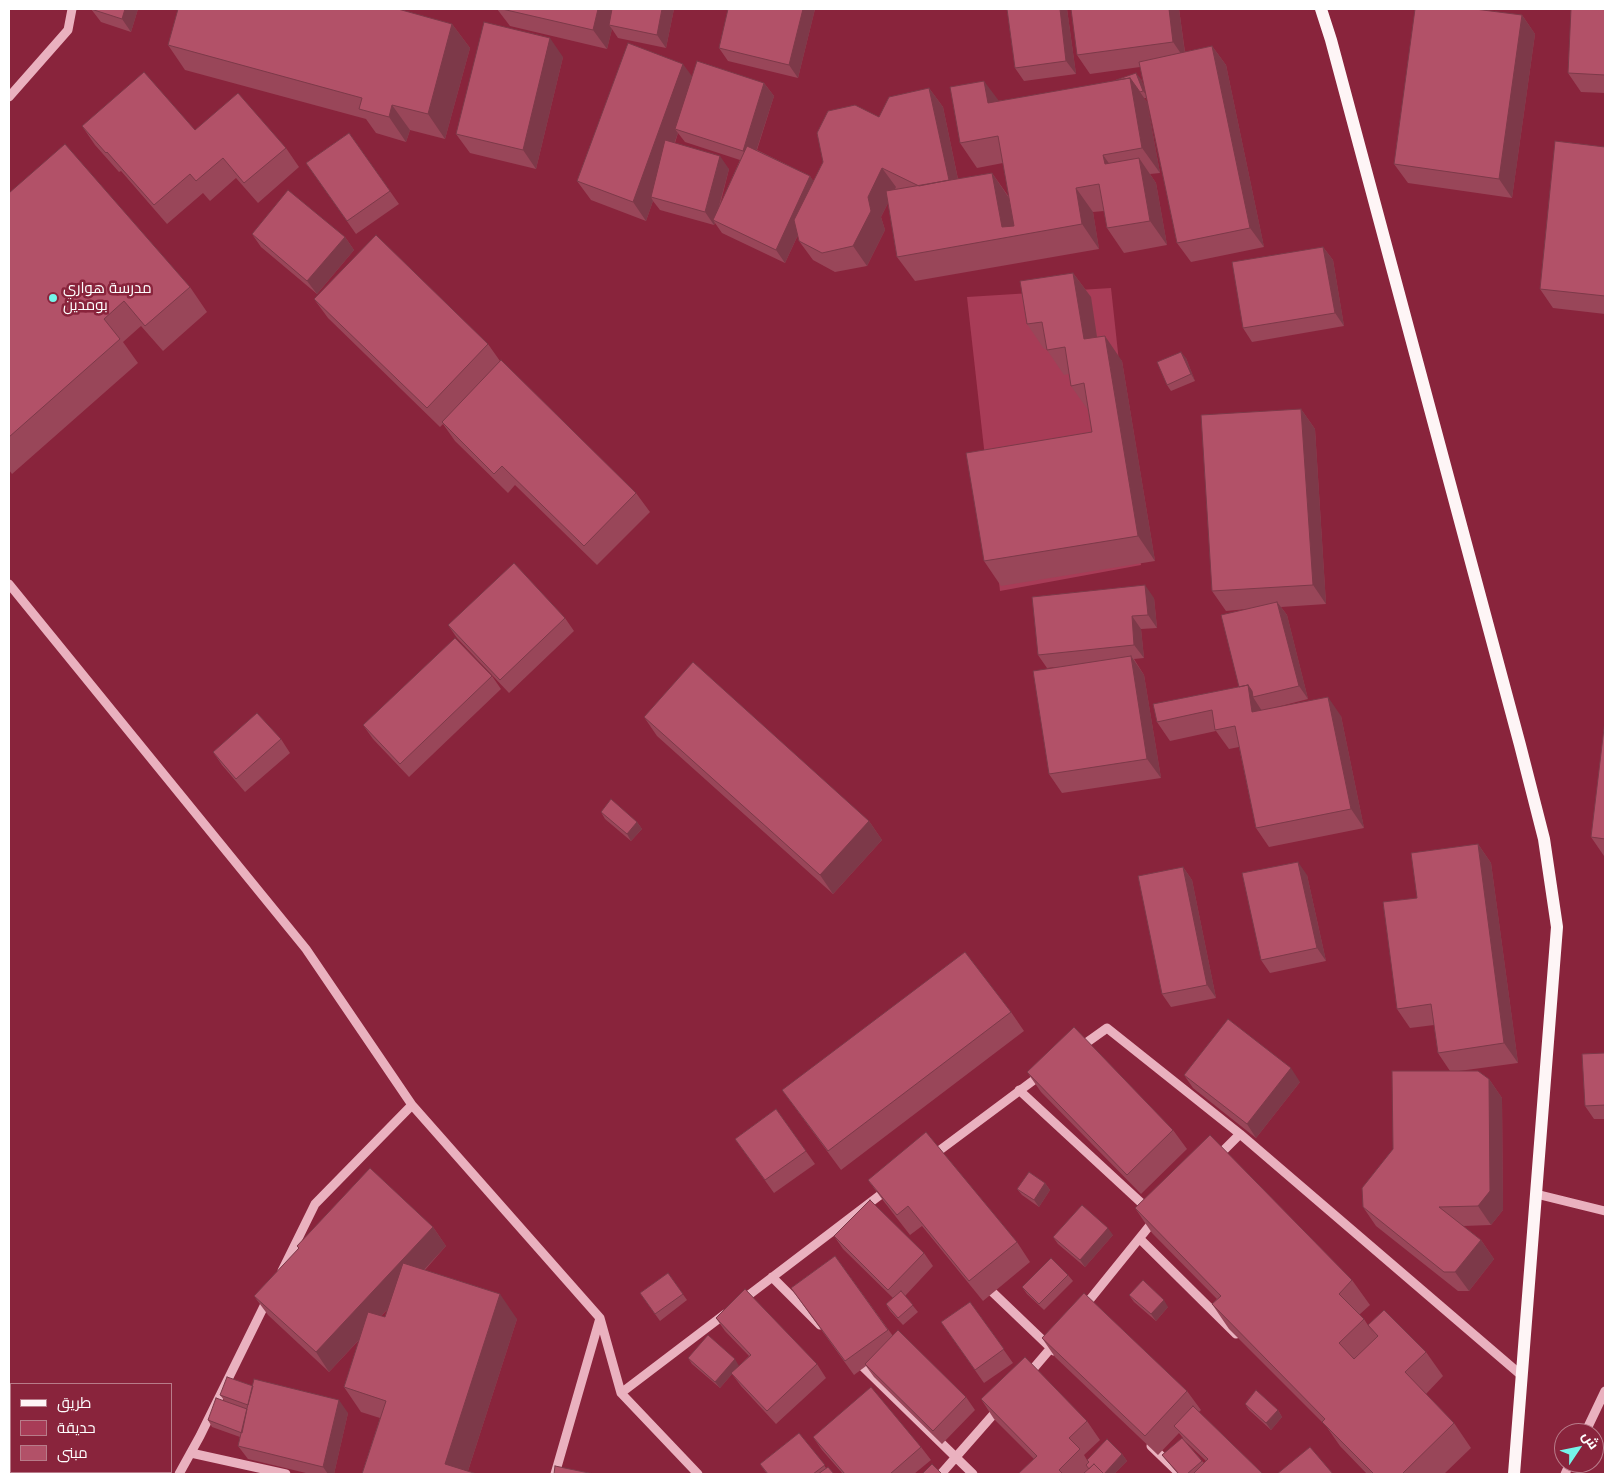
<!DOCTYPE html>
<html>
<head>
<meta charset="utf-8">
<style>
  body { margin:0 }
  #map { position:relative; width:1614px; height:1483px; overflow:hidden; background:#89243c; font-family:Poppins,Cairo,sans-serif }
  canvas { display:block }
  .frame { position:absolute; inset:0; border:10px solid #fff; pointer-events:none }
  .legend { position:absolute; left:10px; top:1383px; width:162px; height:90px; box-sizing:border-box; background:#89243c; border:1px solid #b87c8a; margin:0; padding:6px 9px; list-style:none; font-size:15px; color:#fff }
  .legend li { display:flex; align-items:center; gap:10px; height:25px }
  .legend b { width:25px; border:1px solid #b87c8a }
  .north { position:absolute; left:1554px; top:1423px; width:50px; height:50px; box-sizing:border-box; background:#89243c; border:1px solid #b87c8a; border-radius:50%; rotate:56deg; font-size:14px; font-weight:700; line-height:20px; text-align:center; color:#fff }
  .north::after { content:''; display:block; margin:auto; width:18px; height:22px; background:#75f4e9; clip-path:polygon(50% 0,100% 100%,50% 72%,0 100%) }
</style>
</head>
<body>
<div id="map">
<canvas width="1614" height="1483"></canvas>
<div class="frame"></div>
<ul class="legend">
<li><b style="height:6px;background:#fef5f6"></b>طريق</li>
<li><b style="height:14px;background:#a83c57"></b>حديقة</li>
<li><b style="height:14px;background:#b25168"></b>مبنى</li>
</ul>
<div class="north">ش</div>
</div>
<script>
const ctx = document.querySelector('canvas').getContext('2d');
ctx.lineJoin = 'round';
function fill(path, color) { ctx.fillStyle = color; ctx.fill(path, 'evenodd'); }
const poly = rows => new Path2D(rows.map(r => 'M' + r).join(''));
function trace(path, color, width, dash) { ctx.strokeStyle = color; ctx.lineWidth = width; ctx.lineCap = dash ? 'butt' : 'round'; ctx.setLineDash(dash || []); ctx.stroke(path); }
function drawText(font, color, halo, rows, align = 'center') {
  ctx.font = font + ' Poppins,Cairo,sans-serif'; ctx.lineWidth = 5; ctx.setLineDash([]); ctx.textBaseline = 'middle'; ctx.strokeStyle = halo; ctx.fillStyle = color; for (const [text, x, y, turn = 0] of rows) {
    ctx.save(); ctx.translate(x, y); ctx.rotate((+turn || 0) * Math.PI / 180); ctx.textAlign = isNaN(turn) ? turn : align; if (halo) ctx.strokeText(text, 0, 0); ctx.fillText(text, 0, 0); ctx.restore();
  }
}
const green = poly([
  [1111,288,1141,565,1000,591,967,297]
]);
const minor = poly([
  [9,97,68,30,72,9],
  [9,584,306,949,412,1105,600,1318,621,1393,698,1474],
  [1079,1048,1107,1028,1240,1134,1521,1375],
  [1019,1090,1149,1210],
  [932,1156,1042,1074],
  [1217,1157,1240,1134],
  [1536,1194,1605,1211],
  [1140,1239,1236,1334],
  [282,1271,315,1204,412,1105],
  [772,1277,820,1325],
  [984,1284,1054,1351],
  [741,1301,888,1189],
  [1083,1308,1155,1219],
  [856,1360,973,1474],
  [1027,1376,1056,1342],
  [621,1393,725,1314],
  [1585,1433,1605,1391],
  [1151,1446,1180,1474],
  [191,1453,286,1474],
  [179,1474,200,1436,268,1298],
  [555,1474,600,1318],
  [941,1474,999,1408],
  [1565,1474,1570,1463]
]);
const major = poly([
  [1321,9,1331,40,1520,745,1544,839,1557,927,1514,1474]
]);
const wall = poly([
  [91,9,138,9,131,32,101,22],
  [497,9,674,9,666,48,618,38,612,29,607,49,510,26],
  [815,9,798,78,728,61,719,48],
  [1007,9,1067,9,1076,74,1024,81,1015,68],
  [1179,9,1185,52,1212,46,1226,65,1264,247,1191,262,1177,243,1147,98,1144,98,1147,102,1160,173,1150,174,1156,183,1167,245,1124,253,1107,228,1104,211,1093,212,1099,249,915,281,897,257,888,203,881,217,885,230,867,266,835,272,813,260,799,241,798,235,785,263,722,233,715,223,714,225,660,210,653,201,646,221,591,200,577,181,692,76,764,83,774,96,757,150,810,176,813,181,879,117,929,88,943,107,958,179,992,173,1009,197,1003,163,977,168,960,143,998,101,1141,79,1145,90,1140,67,1090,74,1077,55],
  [678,133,685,142,740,160,720,205,729,169,675,143],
  [1605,9,1605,93,1581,92,1568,73],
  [1522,15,1535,34,1512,198,1408,183,1394,164],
  [452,24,470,48,445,139,410,130,406,142,376,133,366,119,185,70,168,45],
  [563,57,536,169,470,153,456,134],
  [82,126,195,130,286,148,299,167,258,203,236,178,210,201,203,193,167,224,121,171,119,172,95,145],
  [349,133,399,204,356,234,306,163],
  [1605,147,1605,314,1553,308,1540,289],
  [9,193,190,287,207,312,163,351,141,326,123,342,138,363,12,474,9,470],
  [252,234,345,237,354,250,317,294,261,247],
  [1323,247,1333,260,1344,326,1252,342,1243,328],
  [1073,273,1091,297,1097,337,1122,361,1155,561,1001,586,984,561,1092,432,1088,410,1071,386,1069,374,1064,375,1047,350,1047,349,1044,349,1027,324],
  [314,299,488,344,500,361,636,493,650,512,597,565,515,485,508,493,455,441,443,424,440,427,328,318],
  [1186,358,1195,381,1171,391,1167,385],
  [1301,409,1315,429,1326,604,1281,607,1287,615,1308,699,1277,707,1341,716,1364,828,1269,847,1256,828,1239,747,1229,749,1216,731,1170,741,1157,722,1239,687,1247,609,1226,611,1212,591],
  [1154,598,1157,628,1141,629,1144,658,1134,659,1144,675,1161,778,1062,793,1049,774,1056,667,1047,668,1038,655],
  [565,618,574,631,509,693,457,638,448,625],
  [492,676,501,689,409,777,373,739,363,725],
  [644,717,869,821,882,840,833,894,657,736],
  [281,739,290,753,245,792,222,765,213,752],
  [601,812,637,822,642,829,631,841,605,819],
  [1591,837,1605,839,1605,857,1604,856],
  [1478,844,1491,863,1518,1063,1459,1071,1489,1079,1502,1098,1503,1210,1491,1225,1463,1226,1481,1240,1494,1259,1469,1291,1458,1291,1376,1226,1363,1207,1393,1149,1450,1071,1438,1053,1434,1025,1410,1028,1397,1009,1417,898],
  [1183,867,1192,880,1216,998,1171,1007,1162,994],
  [1307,875,1326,961,1270,973,1261,960],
  [1011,1012,1024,1031,841,1170,782,1090],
  [1605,1053,1605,1119,1594,1119,1585,1106],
  [1027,1072,1173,1130,1187,1149,1141,1194,1041,1092],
  [1184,1075,1300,1082,1256,1138,1193,1088],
  [776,1109,815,1164,774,1193,735,1139],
  [868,1180,1017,1242,1030,1262,983,1301,922,1226,910,1235,882,1199],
  [1045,1183,1050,1190,1039,1207,1022,1195,1017,1189],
  [1135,1208,1352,1280,1370,1305,1359,1315,1364,1319,1376,1338,1368,1325,1426,1352,1443,1376,1426,1394,1454,1423,1471,1448,1444,1474,1367,1474,1340,1446,1326,1426,1229,1329,1212,1304,1217,1299,1152,1233],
  [433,1227,446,1246,425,1270,517,1319,468,1471,362,1474,380,1418,361,1412,344,1387,360,1339,329,1372,268,1315,254,1296,299,1249,297,1246],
  [388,1309,385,1317,381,1316],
  [1113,1235,1085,1267,1058,1244,1053,1237],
  [834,1236,924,1253,933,1266,905,1296,918,1312,903,1325,890,1311,886,1304,893,1298,843,1249],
  [835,1256,893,1336,966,1397,975,1410,942,1444,874,1377,866,1366,854,1375,791,1288],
  [668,1273,687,1300,660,1321,640,1293],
  [1068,1275,1073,1281,1044,1310,1027,1294,1022,1287],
  [1129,1295,1168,1307,1156,1321,1134,1302],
  [970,1302,1013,1363,984,1383,941,1322],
  [716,1318,817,1364,826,1378,776,1424,741,1386,732,1374,720,1388,692,1364,688,1358,739,1366,749,1356,725,1331],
  [1042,1338,1187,1391,1201,1410,1199,1412,1263,1474,1178,1474,1162,1455,1183,1438,1179,1433,1158,1455,1055,1357],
  [1185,1441,1206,1461,1204,1463,1202,1461],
  [253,1386,348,1413,334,1474,310,1474,248,1459,238,1446,240,1437,212,1427,208,1420,224,1400,220,1395],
  [981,1399,1087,1421,1100,1440,1084,1455,1087,1460,1122,1454,1127,1461,1114,1474,1018,1474,1034,1459,994,1419],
  [1245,1404,1278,1410,1282,1417,1271,1430,1249,1410],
  [799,1433,826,1468,834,1474,767,1474,760,1464],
  [813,1437,921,1447,931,1460,914,1474,843,1474,822,1450]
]);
const shadedWall = poly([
  [125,9,138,9,131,32,122,19],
  [598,9,616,9,609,25,612,29,607,49,593,30],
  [662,9,674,9,666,48,657,35],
  [803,9,815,9,798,78,789,65],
  [1060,9,1067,9,1076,74,1066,61],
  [1169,9,1179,9,1186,61,1173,42],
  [1522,15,1535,34,1512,198,1499,179],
  [452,24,470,48,445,139,428,114],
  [550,38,563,57,536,169,523,150],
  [1212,46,1226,65,1264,247,1250,228],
  [683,64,697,83,675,129,678,133,654,198,651,197,653,201,646,221,633,202],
  [1136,73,1141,79,1148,97,1143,91],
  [1130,78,1147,102,1160,173,1142,148],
  [984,81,1002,105,988,103],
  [764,83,774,96,752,164,743,151],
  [929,88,943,107,962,199,949,180],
  [392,105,410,130,406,142,389,117],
  [1103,155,1121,180,1105,164],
  [720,156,729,169,715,221,713,220,715,223,714,225,705,212],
  [1139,158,1156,183,1167,245,1150,221],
  [882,168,896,187,881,217,885,230,867,266,853,246,868,197],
  [992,173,1009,198,1016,236,1002,227],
  [810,176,819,189,785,263,776,250],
  [1076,188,1093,212,1099,249,1082,224],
  [345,237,354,250,317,294,307,281],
  [1323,247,1333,260,1344,326,1335,313],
  [1073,273,1091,297,1101,364,1084,339],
  [1105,336,1122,361,1155,561,1138,536],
  [1181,352,1186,358,1195,381,1191,374],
  [1301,409,1315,429,1326,604,1313,585],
  [1145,585,1154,598,1157,628,1148,615],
  [1277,602,1287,615,1308,699,1299,686],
  [1132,616,1141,629,1144,658,1134,645],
  [1131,656,1144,675,1161,778,1147,759],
  [1248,685,1256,697,1253,697,1262,711,1252,712],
  [1328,697,1341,716,1364,828,1351,809],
  [869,821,882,840,833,894,820,875],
  [637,822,642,829,631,841,627,834],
  [1478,844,1491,863,1518,1063,1504,1043],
  [1298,862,1307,875,1326,961,1317,948],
  [1183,867,1192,880,1216,998,1207,985],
  [1291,1068,1300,1082,1256,1138,1247,1124],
  [1489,1079,1502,1098,1503,1210,1491,1225,1478,1206],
  [1045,1183,1050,1190,1039,1207,1034,1200],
  [433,1227,446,1246,329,1372,316,1352],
  [1108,1228,1113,1235,1085,1267,1080,1260],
  [1481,1240,1494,1259,1469,1291,1455,1272],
  [500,1294,517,1319,467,1474,445,1464],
  [1164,1300,1168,1307,1156,1321,1151,1314],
  [735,1359,739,1366,720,1388,715,1382],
  [339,1400,348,1413,334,1474,328,1474,323,1467],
  [1278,1410,1282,1417,1271,1430,1266,1423],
  [1122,1454,1127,1461,1114,1474,1104,1474],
  [28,1472,32,1472,34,1474,26,1474]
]);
const building = poly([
  [91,9,125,9,122,19,91,9],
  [178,9,398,9,452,24,428,114,392,105,389,117,359,109,362,98,168,45,178,9],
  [502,9,598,9,593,30,502,9],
  [612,9,662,9,657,35,609,25,612,9],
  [728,9,803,9,789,65,719,48,728,9],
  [1007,9,1060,9,1066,61,1015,68,1007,9],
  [1071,9,1169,9,1173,42,1077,55,1071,9],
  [1415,9,1475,9,1522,15,1499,179,1394,164,1415,9],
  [1571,9,1605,9,1605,75,1568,73,1571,9],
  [484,22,550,38,523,150,456,134,484,22],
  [628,43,683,64,633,202,577,181,628,43],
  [1212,46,1250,228,1177,243,1139,62,1212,46],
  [697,61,764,83,743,151,675,129,697,61],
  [144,72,195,130,238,93,286,148,244,183,223,158,196,181,190,174,154,205,107,152,106,153,82,126,144,72],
  [1136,73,1143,91,1140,92,1130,78,1116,80,1136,73],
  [1130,78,1142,148,1103,155,1105,164,1139,158,1150,221,1107,228,1099,184,1076,188,1082,224,897,257,886,191,992,173,1002,227,1014,226,998,136,960,143,950,87,984,81,988,103,1130,78],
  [929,88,949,180,919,186,882,168,868,197,871,211,853,246,822,253,799,241,794,220,823,162,817,133,828,111,855,105,879,117,889,97,929,88],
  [349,133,390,191,347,221,306,163,349,133],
  [665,140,720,156,705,212,651,197,665,140],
  [1555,141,1605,147,1605,296,1540,289,1555,141],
  [65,144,190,287,145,326,124,301,104,319,120,339,9,437,9,193,65,144],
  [747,146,810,176,776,250,713,220,747,146],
  [288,190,345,237,307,281,252,234,288,190],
  [376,235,488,344,427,408,314,299,376,235],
  [1323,247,1335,313,1243,328,1232,262,1323,247],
  [1073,273,1084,339,1105,336,1138,536,984,561,966,453,1092,432,1084,383,1071,386,1065,347,1047,350,1042,322,1027,324,1020,281,1073,273],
  [1181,352,1191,374,1167,385,1157,362,1181,352],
  [501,360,636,493,584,546,502,466,494,474,442,422,501,360],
  [1301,409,1313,585,1212,591,1201,415,1301,409],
  [514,563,565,618,500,680,448,625,514,563],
  [1145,585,1148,615,1132,616,1134,645,1038,655,1032,597,1145,585],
  [1277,602,1299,686,1253,697,1252,691,1248,685,1239,687,1221,615,1277,602],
  [455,638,492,676,400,764,363,725,455,638],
  [1131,656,1147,759,1049,774,1033,671,1131,656],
  [693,662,869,821,820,875,644,717,693,662],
  [1248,685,1252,712,1328,697,1351,809,1256,828,1235,726,1215,730,1212,710,1157,722,1153,704,1248,685],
  [257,713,281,739,236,779,213,752,257,713],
  [1605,720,1605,839,1591,837,1605,720],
  [611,799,637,822,627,834,601,812,611,799],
  [1478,844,1504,1043,1438,1053,1431,1004,1397,1009,1383,902,1417,898,1411,853,1478,844],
  [1298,862,1317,948,1261,960,1242,873,1298,862],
  [1183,867,1207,985,1162,994,1138,876,1183,867],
  [965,952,1011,1012,828,1151,782,1090,965,952],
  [1228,1019,1291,1068,1247,1124,1184,1075,1228,1019],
  [1074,1027,1173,1130,1127,1175,1027,1072,1074,1027],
  [1605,1053,1605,1105,1585,1106,1582,1054,1605,1053],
  [1392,1071,1478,1071,1489,1079,1490,1191,1478,1206,1439,1207,1481,1240,1455,1272,1444,1272,1363,1207,1362,1188,1393,1149,1392,1071],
  [776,1109,806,1151,765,1180,735,1139,776,1109],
  [926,1132,1017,1242,969,1281,908,1206,897,1215,868,1180,926,1132],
  [1210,1135,1352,1280,1339,1294,1364,1319,1339,1343,1354,1359,1378,1336,1368,1325,1384,1310,1426,1352,1405,1372,1454,1423,1402,1474,1374,1474,1322,1422,1325,1419,1212,1304,1221,1296,1135,1208,1210,1135],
  [370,1168,433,1227,316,1352,254,1296,299,1248,297,1246,370,1168],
  [1029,1172,1045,1183,1034,1200,1017,1189,1029,1172],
  [870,1200,924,1253,888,1290,834,1236,870,1200],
  [1082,1205,1108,1228,1080,1260,1053,1237,1082,1205],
  [835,1256,888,1330,845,1361,791,1288,835,1256],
  [1051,1258,1068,1275,1039,1304,1022,1287,1051,1258],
  [403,1263,500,1294,445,1464,477,1474,362,1474,386,1401,344,1387,368,1312,385,1317,403,1263],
  [668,1273,683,1294,655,1314,640,1293,668,1273],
  [1143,1280,1164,1300,1151,1314,1129,1295,1143,1280],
  [745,1289,817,1364,767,1411,731,1373,751,1355,716,1318,745,1289],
  [901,1291,913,1305,898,1318,886,1304,901,1291],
  [1084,1293,1187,1391,1145,1436,1042,1338,1084,1293],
  [970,1302,1004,1349,975,1370,941,1322,970,1302],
  [898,1330,966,1397,933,1431,865,1364,898,1330],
  [708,1335,735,1359,715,1382,688,1358,708,1335],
  [1025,1357,1087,1421,1069,1438,1080,1449,1059,1470,1063,1474,1018,1474,1037,1456,981,1399,1025,1357],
  [227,1377,253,1386,248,1405,220,1395,227,1377],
  [254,1379,339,1400,323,1467,238,1446,254,1379],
  [871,1387,921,1447,890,1474,845,1474,813,1437,871,1387],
  [1256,1390,1278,1410,1266,1423,1245,1404,1256,1390],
  [216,1398,247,1409,242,1433,208,1420,216,1398],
  [1193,1406,1263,1474,1193,1474,1208,1459,1174,1426,1193,1406],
  [799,1433,825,1465,813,1474,768,1474,760,1464,799,1433],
  [1182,1438,1202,1461,1187,1474,1179,1474,1162,1455,1182,1438],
  [1107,1439,1122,1454,1104,1474,1094,1464,1089,1469,1086,1465,1089,1462,1087,1460,1107,1439],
  [1310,1447,1333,1474,1277,1474,1310,1447],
  [9,1450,11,1452,11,1472,28,1472,26,1474,9,1474,9,1450],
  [932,1464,942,1474,922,1474,932,1464],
  [1094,1464,1104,1474,1083,1474,1094,1464],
  [555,1466,594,1474,554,1474,555,1466],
  [828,1467,834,1474,818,1474,828,1467]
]);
const markers = [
  [53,298,5,"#75f4e9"]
];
const poiNames = [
  ["مدرسة هواري",63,289],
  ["بومدين",63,306]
];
fill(green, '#a83c57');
trace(minor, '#eab1bf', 9);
trace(major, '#fef5f6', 12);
fill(wall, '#994659');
fill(shadedWall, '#7d3949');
fill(building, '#b25168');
trace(building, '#7d3949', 1);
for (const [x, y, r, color] of markers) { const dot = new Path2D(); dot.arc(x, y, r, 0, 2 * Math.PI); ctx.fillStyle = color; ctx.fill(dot); trace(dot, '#89243c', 2); }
drawText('15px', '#fff', '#89243c', poiNames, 'left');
</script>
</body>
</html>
